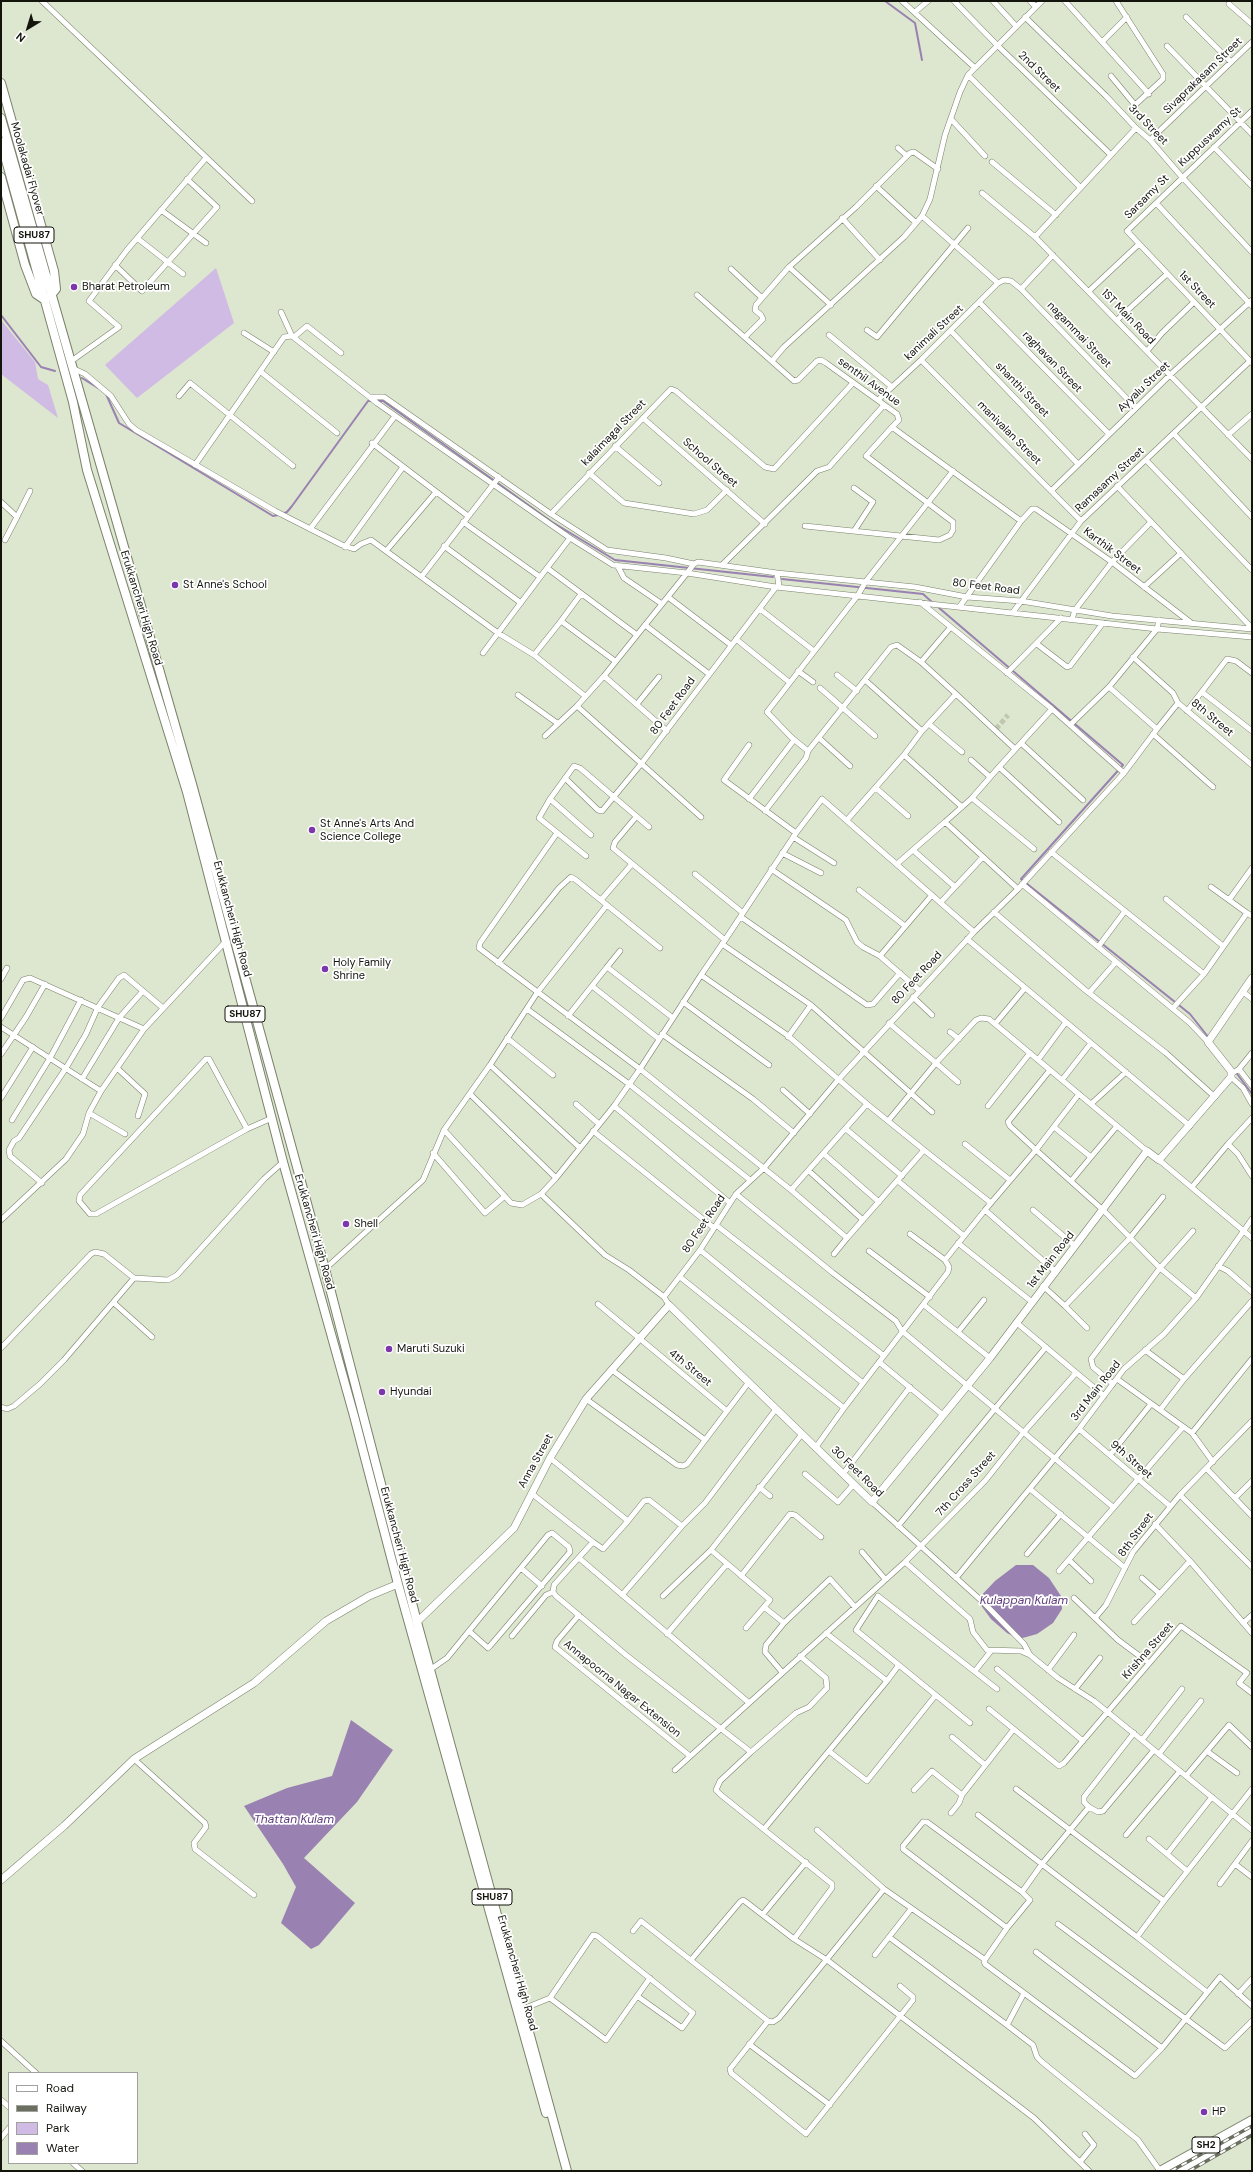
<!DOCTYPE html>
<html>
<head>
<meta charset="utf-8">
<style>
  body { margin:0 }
  #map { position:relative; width:1253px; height:2172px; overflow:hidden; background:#dde6ce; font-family:"DM Sans",sans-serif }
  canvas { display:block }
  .frame { position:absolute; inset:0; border:2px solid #13150d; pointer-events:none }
  .legend { position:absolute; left:8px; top:2072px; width:130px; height:92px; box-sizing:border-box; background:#fff; border:1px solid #a1a19e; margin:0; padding:5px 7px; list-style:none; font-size:12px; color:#13150d }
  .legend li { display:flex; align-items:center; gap:8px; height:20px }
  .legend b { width:20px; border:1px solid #a1a19e }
  .north { position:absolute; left:8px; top:8px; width:40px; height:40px; -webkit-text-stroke:3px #fff; paint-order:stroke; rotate:218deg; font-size:11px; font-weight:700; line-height:16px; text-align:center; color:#13150d }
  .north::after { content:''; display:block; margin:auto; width:14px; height:18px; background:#13150d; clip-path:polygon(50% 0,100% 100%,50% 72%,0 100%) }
</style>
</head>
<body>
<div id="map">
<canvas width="1253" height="2172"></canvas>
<div class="frame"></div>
<ul class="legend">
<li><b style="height:5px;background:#fff"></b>Road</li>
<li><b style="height:5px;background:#6a6f60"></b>Railway</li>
<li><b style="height:11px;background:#cfbbe3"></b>Park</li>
<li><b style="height:11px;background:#9981b1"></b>Water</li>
</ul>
<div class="north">N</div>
</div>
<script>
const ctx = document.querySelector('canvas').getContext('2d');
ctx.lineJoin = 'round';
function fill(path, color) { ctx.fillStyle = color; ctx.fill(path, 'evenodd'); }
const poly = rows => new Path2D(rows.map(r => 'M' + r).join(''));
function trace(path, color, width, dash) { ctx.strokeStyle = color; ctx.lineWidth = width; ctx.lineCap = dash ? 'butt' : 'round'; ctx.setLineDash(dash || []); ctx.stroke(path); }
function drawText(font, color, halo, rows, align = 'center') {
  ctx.font = font + ' "DM Sans",sans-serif'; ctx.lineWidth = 3.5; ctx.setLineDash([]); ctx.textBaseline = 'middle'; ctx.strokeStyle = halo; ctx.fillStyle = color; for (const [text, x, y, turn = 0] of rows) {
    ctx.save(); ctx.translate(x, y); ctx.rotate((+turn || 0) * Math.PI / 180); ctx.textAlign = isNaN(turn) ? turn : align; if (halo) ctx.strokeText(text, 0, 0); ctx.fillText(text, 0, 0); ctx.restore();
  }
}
const green = poly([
  [216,268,234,323,137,398,105,365],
  [1,320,35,362,38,379,48,385,58,418,1,374]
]);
const water = poly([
  [1016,1565,1033,1565,1049,1578,1061,1596,1062,1609,1053,1623,1037,1634,1019,1639,1007,1633,991,1619,977,1600,995,1581],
  [351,1720,393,1750,357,1802,304,1858,355,1903,319,1945,311,1949,281,1923,296,1887,283,1864,244,1806,287,1788,332,1776]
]);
const stream = poly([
  [885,1,915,23,922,60],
  [1,315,41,367,55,371],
  [82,378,98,388],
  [106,394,119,423,273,516,278,515],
  [377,401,383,401,552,522,615,560,773,577],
  [282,514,287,512,292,506,368,401,372,401],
  [782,579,923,594,933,603],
  [938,607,1123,765,1021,879,1190,1014,1209,1038],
  [1235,1071,1252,1094]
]);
const streetTunnel = poly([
  [996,729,1008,715]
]);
const street = poly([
  [42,1,252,201],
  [902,1,974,67],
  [954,1,997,45,1111,155],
  [993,1,1016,26],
  [1030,1,1036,7],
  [1065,1,1102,42,1127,17],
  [1229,4,1252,24],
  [915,12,928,1],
  [1025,17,1106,96,1136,128,1150,140,1182,177,1252,252],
  [1186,17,1231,62],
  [1102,42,1149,94],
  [1167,46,1252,134],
  [968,75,1080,187],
  [1111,76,1135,105,1163,79,1163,74,1116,1],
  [1252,111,1127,231,1252,363],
  [951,119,985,156],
  [1136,128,1035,237,1252,459],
  [1150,140,1252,42],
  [1214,147,1252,186],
  [898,148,907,156],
  [992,162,1056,215],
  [876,186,915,222],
  [982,193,1035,237],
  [1156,203,1252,306],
  [161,210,206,243],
  [922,216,998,283],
  [842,218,880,260],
  [137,238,183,274],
  [115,265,142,291,217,207,187,179],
  [789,267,831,305],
  [731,269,762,298],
  [1021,289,1053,255],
  [1089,291,1139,244],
  [697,295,794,381,798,380,817,361,821,360,826,363,897,414,899,420,892,427,900,433,1021,521],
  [980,303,1109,434],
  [281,312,292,336,377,403,570,538,613,565,687,573,694,564],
  [1117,320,1167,274],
  [867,330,877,337,968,228],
  [951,331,1078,464],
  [244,333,274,352],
  [829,335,892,387],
  [294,337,307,326,341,353],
  [745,337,763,319,761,315,755,310,756,305,789,267,856,207,910,153,914,152,938,169],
  [1147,351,1162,333,1194,302],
  [921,360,1081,521],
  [772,361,784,347,904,237,922,216,930,199,945,135,960,92,968,75,1042,1],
  [70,362,119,327,89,301,127,250,206,158],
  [72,368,85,374,111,396,129,424,136,430,275,511,342,545,354,549,361,544,371,540,498,633,534,655,585,696],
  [261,372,337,433],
  [179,396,190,383,293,466],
  [370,397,384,397,551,514,607,550,666,558,694,564,698,562,777,573,915,587,967,597,1021,601,1112,616,1252,629],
  [878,400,921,360,998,283,1004,280,1011,281,1021,289,1136,408],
  [643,418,765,524],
  [1174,434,1252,517],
  [1228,435,1252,414],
  [372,443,468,516],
  [615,446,659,483],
  [1146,460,1252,570],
  [195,465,284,337,292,336],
  [589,473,624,503,694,514,707,510,727,490],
  [1117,486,1252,628],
  [1051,491,1170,375,1252,300],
  [1,502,17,517,5,540],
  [551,514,671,389,676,391,765,467,774,469,853,383],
  [17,517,30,491],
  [463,522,540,577],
  [805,526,939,540,950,535,953,530,953,522,866,456,892,427],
  [310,529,395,416],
  [854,531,873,502,854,488],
  [570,538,547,568,637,635],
  [444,546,521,603],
  [345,547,403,467],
  [386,551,436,492],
  [617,565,624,578,662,604],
  [722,565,817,471,829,467,884,405],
  [777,573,779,586],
  [422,576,499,477],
  [1144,587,1181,553],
  [668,597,731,645],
  [920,602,1052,709,1124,773],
  [960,606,1021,521,1032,509,1036,509,1112,562,1190,622],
  [760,609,814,651],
  [1013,612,1081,521,1250,361],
  [1072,619,1075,610,1112,562,1151,522],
  [561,621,581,594],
  [645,625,709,674],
  [736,639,789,682],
  [1037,644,1067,667,1070,666,1103,623],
  [483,653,547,568],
  [534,655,561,621,615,661],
  [1133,657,1173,693,1178,703,1157,729],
  [921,662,950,628],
  [798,671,813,682],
  [1007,673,1061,618],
  [837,675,857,691],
  [604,676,667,731],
  [865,680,922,731],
  [820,688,875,736],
  [1202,692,1252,731],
  [956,694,1015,749],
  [518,695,557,723],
  [1178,703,1252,765],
  [637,704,659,677],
  [577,706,701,817],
  [1052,709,999,767,1059,822],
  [1187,711,1227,659,1236,661,1252,673],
  [929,724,962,752],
  [1070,725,1109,687,1157,629,1159,620],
  [1153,734,1213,787],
  [545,736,577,706,604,676,687,573,776,587,1157,629,1252,637],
  [819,738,850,766],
  [1021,743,1083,800],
  [808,751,791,737,767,712,858,595,866,581,953,471],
  [971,760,989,776],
  [999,767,972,798,945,822,1018,889],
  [565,778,598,810,602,811,641,764,776,587],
  [876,788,908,816],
  [972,798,1034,849],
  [550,799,591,835],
  [749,799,794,740],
  [765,811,806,758,808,751,891,647,897,645,921,662,956,694,922,731,904,755,962,807],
  [636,817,615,842,613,848,725,940,701,975],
  [847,820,904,755],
  [793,837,834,863],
  [913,850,955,887],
  [1051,852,1204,974],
  [782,853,821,873],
  [586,856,539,818,550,799,574,766,580,768,649,827],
  [898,863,945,822],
  [771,869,846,920,857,942,863,947,880,956],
  [695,874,743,913],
  [1022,884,1190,1023,1208,1042],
  [1211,887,1229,900],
  [859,890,905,926],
  [1166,899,1223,946],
  [601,900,632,864],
  [941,902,983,857],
  [994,912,1084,989,1166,1053,1215,1097],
  [1247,913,1229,900,1252,868],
  [741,917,867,1005,873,1004,900,973],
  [974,932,1018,889,1092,808,1124,773,1157,729,1109,687],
  [967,939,1190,1126],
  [725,940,796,833],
  [722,944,811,1005,788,1037],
  [1098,947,1125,911],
  [498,963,559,888,571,877,576,880,660,948],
  [607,967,620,951],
  [1,979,7,968],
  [592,986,659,1039],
  [919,990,880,956,932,895],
  [1243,992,1252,999],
  [1089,993,1116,962],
  [913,997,932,1015],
  [683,1002,769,1065],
  [811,1005,932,1112],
  [1173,1008,1204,974,1247,913,1252,916],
  [527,1009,629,1084,750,1180],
  [568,1016,607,967,673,1018],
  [1,1018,23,980,30,978,144,1029,101,1091,89,1113,83,1134,66,1159,1,1220],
  [889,1023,936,1063,976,1020,981,1018,989,1019,1147,1151],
  [995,1024,1025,988],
  [1,1027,101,1091],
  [144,1029,226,941],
  [950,1032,959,1039],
  [662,1034,753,1099,794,1133],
  [507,1038,553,1075],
  [1,1054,26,1017,45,984],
  [1038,1060,1066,1022],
  [490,1065,580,1148],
  [117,1068,145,1094,138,1116],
  [1239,1069,1252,1086],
  [1050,1070,1008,1122,1010,1126,1036,1150,1079,1094],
  [1231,1074,1239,1069,1252,1053],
  [1231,1077,1243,1088,1252,1104],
  [82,1079,119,1018,143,991],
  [1062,1080,1091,1043],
  [783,1090,810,1114],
  [470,1094,556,1178,614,1106,640,1069,479,948,480,943,557,833],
  [1,1098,33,1047],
  [576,1104,599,1124],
  [1091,1104,1126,1072],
  [614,1106,730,1203],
  [988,1106,1030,1053],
  [89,1113,125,1134],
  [12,1120,50,1058,81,1000],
  [888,1121,936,1063,958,1082],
  [1054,1127,1091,1157,1117,1126],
  [247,1129,209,1059,206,1059,80,1195,79,1201,90,1214,96,1214,247,1129,272,1118],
  [846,1129,902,1176],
  [444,1130,490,1065,537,993,607,905],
  [593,1131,714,1228],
  [965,1144,1010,1180],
  [1228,1144,1238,1154,1252,1176],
  [924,1150,867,1104,791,1190,847,1238,924,1150,991,1203],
  [433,1153,485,1213,505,1196],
  [824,1154,879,1202],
  [1159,1160,1252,1238],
  [809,1171,863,1220],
  [898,1181,964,1236],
  [1071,1181,1091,1157],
  [42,1183,10,1156,9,1150,14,1141,19,1138,66,1068,86,1034,98,1007,119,978,124,975,163,1008],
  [1192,1187,1228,1144,1252,1118],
  [791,1190,640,1069,701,975,787,1035,867,1104],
  [541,1194,556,1178],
  [736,1194,833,1273,896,1321,902,1331,1113,1507],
  [985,1210,1036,1150,1103,1210,1160,1268,1196,1298],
  [1033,1210,1075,1246],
  [716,1225,883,1355],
  [958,1243,1032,1302],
  [700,1250,863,1383],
  [869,1251,930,1297],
  [834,1254,847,1238],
  [945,1260,985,1210,1056,1272],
  [1218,1266,1228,1271,1252,1292],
  [325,1269,423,1180,444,1130,511,1203,522,1205,541,1194,605,1255,629,1270,664,1297,669,1305],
  [680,1277,844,1408,948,1272,949,1267,945,1260,910,1234],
  [1043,1286,1065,1306,1129,1239,1163,1197],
  [664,1297,700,1250,736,1194,764,1168,838,1080,974,932,822,799,796,833,724,780,749,745],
  [114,1303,152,1337],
  [598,1304,727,1411],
  [924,1305,990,1358],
  [1065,1306,1087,1328],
  [1017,1323,1104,1396],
  [958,1332,984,1300],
  [1,1348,91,1254,95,1252,104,1254,134,1278],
  [1145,1350,1184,1379],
  [879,1362,943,1415],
  [612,1370,705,1440],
  [1076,1373,1023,1433,985,1481,905,1562,970,1619,973,1632,987,1650,1021,1651,1030,1655,1058,1678,1094,1701,1252,1830],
  [1117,1379,1192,1433,1213,1462],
  [1113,1384,1093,1367,1091,1359,1160,1268,1193,1231],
  [586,1399,677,1465,683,1466,687,1464,749,1382],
  [1,1407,7,1409,14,1406,40,1384,64,1360,134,1278,168,1280,177,1275,264,1179,283,1162],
  [1160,1410,1184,1379,1252,1301],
  [1079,1429,1170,1506],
  [1192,1433,1252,1359],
  [816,1447,844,1408],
  [1110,1455,1151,1404],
  [550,1458,628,1521,644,1501,649,1500,682,1526,622,1595],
  [1207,1469,1252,1516],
  [805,1474,838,1502,854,1484],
  [843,1474,910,1387],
  [759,1487,770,1496],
  [1030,1489,1125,1568],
  [531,1493,593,1542,554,1585,553,1592,556,1596,626,1655,751,1752,720,1781,716,1790,721,1795,832,1884,832,1888,794,1939],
  [1180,1495,1252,1567],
  [1235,1498,1252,1481],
  [872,1502,984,1603,1024,1644,1030,1655],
  [1155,1524,1190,1561],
  [682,1526,705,1503,776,1409],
  [898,1526,1046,1347],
  [593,1542,603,1549,628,1521],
  [862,1552,885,1579],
  [1027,1554,1061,1514],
  [579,1558,748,1702],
  [1069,1560,1091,1581],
  [521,1568,542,1586],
  [1059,1571,1183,1427],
  [741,1576,790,1514,795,1515,821,1537],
  [956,1578,1079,1429,1124,1369,1164,1334,1196,1298,1252,1219],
  [1142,1578,1160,1594],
  [663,1596,711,1550],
  [1074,1598,1118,1640,1149,1663],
  [764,1607,784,1623,830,1579,855,1607],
  [579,1615,557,1641,555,1647,690,1756],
  [1095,1618,1106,1605,1133,1552,1180,1495,1252,1421],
  [1134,1622,1190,1561,1252,1633],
  [1243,1623,1252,1615],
  [746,1628,770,1600,711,1550,802,1434],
  [826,1633,887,1681,898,1666],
  [667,1634,727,1564],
  [512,1636,546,1595,553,1592],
  [431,1669,447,1658,469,1631,548,1535,552,1533,569,1547,570,1552,490,1646,488,1648,469,1631],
  [997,1669,1083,1741],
  [1048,1670,1074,1635],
  [975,1671,991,1651],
  [782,1672,765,1652,766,1645,784,1623],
  [1075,1689,1100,1658],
  [989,1709,1059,1766,1064,1763,1181,1626,1247,1673,1239,1683,1252,1693],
  [970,1723,856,1630,878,1596,997,1689],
  [952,1737,984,1764],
  [1142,1740,1182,1689],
  [751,1752,796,1713,809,1707,827,1688,826,1678,800,1656],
  [830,1752,867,1781,935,1696],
  [1208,1752,1237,1773],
  [1159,1754,1201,1701],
  [134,1759,205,1823,206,1827,194,1843,195,1849,254,1895],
  [675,1770,905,1562],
  [1186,1776,1229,1725,1252,1747],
  [1016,1789,1164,1901,1252,1789],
  [914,1790,932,1771,962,1795,1013,1730],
  [1089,1807,1098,1812,1103,1811,1154,1750],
  [951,1813,959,1803,962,1795],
  [978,1815,1137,1937,1164,1901],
  [923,1822,927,1822,1022,1892,1030,1900,1007,1928,903,1849,903,1846,923,1822],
  [764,1829,887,1681],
  [817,1830,884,1889,984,1959],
  [1126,1835,1180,1771],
  [1149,1839,1167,1854],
  [1235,1864,1252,1877],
  [1187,1871,1167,1854,1212,1797],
  [1220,1884,1252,1841],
  [1022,1892,1042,1864,1089,1807,1084,1802,1084,1797,1134,1733],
  [763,1914,806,1862],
  [1058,1924,1225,2048,1252,2021],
  [1007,1928,984,1961,985,1964,1024,1993,1007,2025,1033,2045,1037,2057,1042,2062,1138,2140,1160,2171],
  [633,1931,641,1921,768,2021,730,2069,731,2073,806,2134,913,2000,913,1997,900,1986],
  [889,1937,1007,2025],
  [1137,1937,1207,1992],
  [1036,1952,1162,2048],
  [875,1955,911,1909],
  [691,1960,740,1902,743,1900,746,1902,794,1939,827,1960,1034,2118,1089,2171],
  [1024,1993,1135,2076,1162,2048,1220,1977,1252,2006],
  [1238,1994,1252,1979],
  [550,1998,606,2040,650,1978],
  [523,2009,550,1998,593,1935,597,1936,693,2013,682,2028,637,1996],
  [768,2021,773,2022,779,2018,884,1889],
  [1,2041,36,2073],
  [749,2044,830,2105],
  [1,2100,9,2107],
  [1,2138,9,2128],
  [1080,2162,1094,2145,1085,2134],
  [73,2163,82,2171]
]);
const secondary = poly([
  [417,1622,514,1528,550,1458,586,1399,669,1305,872,1502,990,1358,1147,1151,1159,1160,1231,1077,1231,1071,1208,1042,1252,978],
  [1,1880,64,1826,134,1759,254,1683,326,1621,369,1596,398,1584]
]);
const primary = poly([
  [1,83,54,271,56,289,51,295],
  [1,118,192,784,325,1269,417,1622,567,2171],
  [1,142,73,402,87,470,187,792,283,1162,354,1416,398,1584,546,2113],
  [1,177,25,265,36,294,45,300],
  [1160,2171,1252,2120],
  [1181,2171,1252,2131]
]);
const rail = poly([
  [1171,2171,1252,2126],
  [1189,2171,1252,2135]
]);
const markers = [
  [74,287,4,"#7b37ab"],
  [175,585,4,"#7b37ab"],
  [312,830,4,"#7b37ab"],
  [325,969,4,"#7b37ab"],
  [346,1224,4,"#7b37ab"],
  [389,1349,4,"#7b37ab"],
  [382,1392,4,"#7b37ab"],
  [1204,2112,4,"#7b37ab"]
];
const shields = [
  [34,235,40],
  [245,1014,40],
  [492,1897,40],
  [1206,2145,28]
];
const shieldNames = [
  ["SHU87",34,235],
  ["SHU87",245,1014],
  ["SHU87",492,1897],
  ["SH2",1206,2145]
];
const streetNames = [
  ["2nd Street",1039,72,44],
  ["Sivaprakasam Street",1203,76,-44],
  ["3rd Street",1148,125,46],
  ["Kuppuswamy St",1210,137,-43],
  ["Moolakadai Flyover",27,169,74],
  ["Sarsamy St",1147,197,-45],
  ["1st Street",1197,290,46],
  ["1ST Main Road",1128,317,46],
  ["kanimali Street",934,333,-43],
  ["nagammai Street",1079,335,46],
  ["raghavan Street",1052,362,46],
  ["senthil Avenue",869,382,36],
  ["Ayyalu Street",1144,387,-44],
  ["shanthi Street",1022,390,46],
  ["kalaimagal Street",614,433,-46],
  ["manivalan Street",1009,433,45],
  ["School Street",710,463,41],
  ["Ramasamy Street",1110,480,-43],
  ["Karthik Street",1112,551,37],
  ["80 Feet Road",986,587,7],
  ["Erukkancheri High Road",141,608,73],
  ["80 Feet Road",673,706,-54],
  ["8th Street",1212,718,40],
  ["Erukkancheri High Road",232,919,75],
  ["80 Feet Road",917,978,-47],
  ["80 Feet Road",704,1224,-56],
  ["Erukkancheri High Road",314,1232,74],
  ["1st Main Road",1051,1260,-52],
  ["4th Street",690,1368,39],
  ["3rd Main Road",1096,1391,-52],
  ["9th Street",1131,1460,41],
  ["Anna Street",536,1461,-61],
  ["30 Feet Road",857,1472,44],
  ["7th Cross Street",966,1484,-48],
  ["8th Street",1136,1535,-54],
  ["Erukkancheri High Road",399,1545,75],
  ["Krishna Street",1148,1651,-49],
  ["Annapoorna Nagar Extension",622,1689,39],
  ["Erukkancheri High Road",517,1973,74]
];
const poiNames = [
  ["Bharat Petroleum",82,287],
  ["St Anne's School",183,585],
  ["St Anne's Arts And",320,824],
  ["Science College",320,837],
  ["Holy Family",333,963],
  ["Shrine",333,976],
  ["Shell",354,1224],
  ["Maruti Suzuki",397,1349],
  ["Hyundai",390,1392],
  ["HP",1212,2112]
];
const waterNames = [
  ["Kulappan Kulam",1024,1601],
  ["Thattan Kulam",294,1820]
];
fill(green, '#cfbbe3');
fill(water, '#9981b1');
trace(stream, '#9981b1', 2);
trace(streetTunnel, '#bfc7b1', 5, [5, 2.5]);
trace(street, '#7a826c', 6);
trace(secondary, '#7a826c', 8);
trace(primary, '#7a826c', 10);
trace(street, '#fff', 5);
trace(secondary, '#fff', 7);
trace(primary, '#fff', 8);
trace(rail, '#6a6f60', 3.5);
trace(rail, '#fff', 2, [6]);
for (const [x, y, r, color] of markers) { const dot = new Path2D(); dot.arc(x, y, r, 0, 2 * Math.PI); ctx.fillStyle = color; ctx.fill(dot); trace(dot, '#fff', 1.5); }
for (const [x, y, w] of shields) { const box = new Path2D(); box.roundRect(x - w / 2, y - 8, w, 16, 3); ctx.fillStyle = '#fff'; ctx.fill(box); trace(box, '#13150d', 1); }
drawText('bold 10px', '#13150d', null, shieldNames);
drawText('11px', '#13150d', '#fff', streetNames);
drawText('11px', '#13150d', '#fff', poiNames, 'left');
drawText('italic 12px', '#5f3e7c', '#fff', waterNames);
</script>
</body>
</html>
